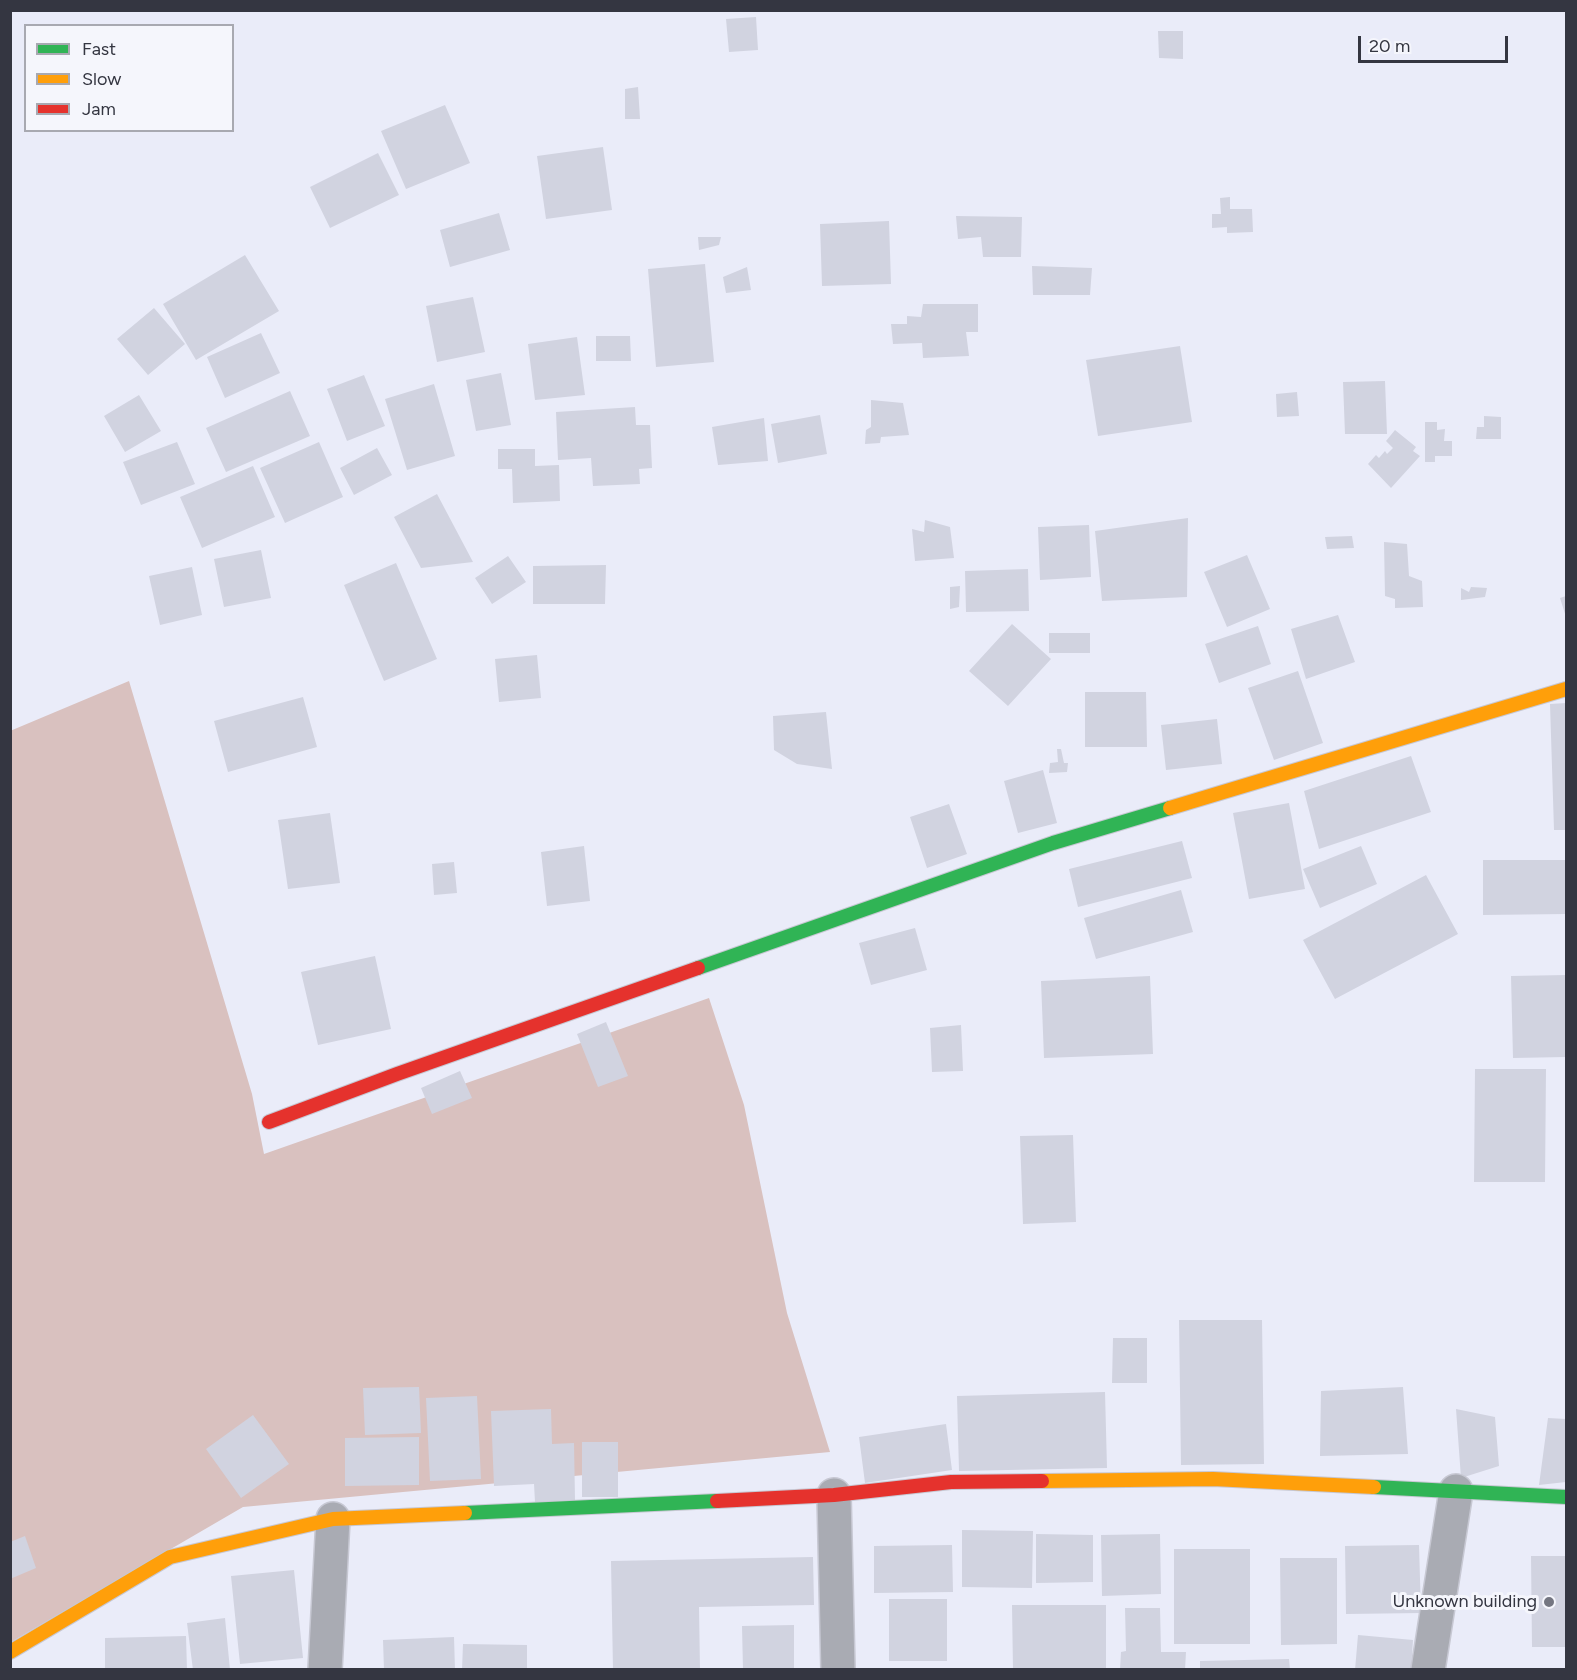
<!DOCTYPE html>
<html>
<head>
<meta charset="utf-8">
<style>
  body { margin:0 }
  #map { position:relative; width:1577px; height:1680px; overflow:hidden; background:#eaecf9; font-family:Figtree,sans-serif }
  canvas { display:block }
  .frame { position:absolute; inset:0; border:12px solid #343641; pointer-events:none }
  .legend { position:absolute; left:24px; top:24px; width:210px; height:108px; box-sizing:border-box; background:#f5f6fc; border:2px solid #a8a9b1; margin:0; padding:8px 10px; list-style:none; font-size:18px; color:#343641 }
  .legend li { display:flex; align-items:center; gap:12px; height:30px }
  .legend b { width:30px; border:2px solid #a8a9b1 }
  .scale { position:absolute; left:1358px; top:36px; width:150px; height:27px; box-sizing:border-box; border:3px solid #343641; border-top:0; padding-left:8px; font-size:18px; line-height:21px; white-space:nowrap; color:#343641; -webkit-text-stroke:4px #f5f6fc; paint-order:stroke }
</style>
</head>
<body>
<div id="map">
<canvas width="1577" height="1680"></canvas>
<div class="frame"></div>
<ul class="legend">
<li><b style="height:8px;background:#30b455"></b>Fast</li>
<li><b style="height:8px;background:#ff9f0a"></b>Slow</li>
<li><b style="height:8px;background:#e5322d"></b>Jam</li>
</ul>
<div class="scale">20 m</div>
</div>
<script>
const ctx = document.querySelector('canvas').getContext('2d');
ctx.lineJoin = 'round';
function fill(path, color) { ctx.fillStyle = color; ctx.fill(path, 'evenodd'); }
const poly = rows => new Path2D(rows.map(r => 'M' + r).join(''));
function trace(path, color, width, dash) { ctx.strokeStyle = color; ctx.lineWidth = width; ctx.lineCap = dash ? 'butt' : 'round'; ctx.setLineDash(dash || []); ctx.stroke(path); }
function drawText(font, color, halo, rows, align = 'center') {
  ctx.font = font + ' Figtree,sans-serif'; ctx.lineWidth = 6; ctx.setLineDash([]); ctx.textBaseline = 'middle'; ctx.strokeStyle = halo; ctx.fillStyle = color; for (const [text, x, y, turn = 0] of rows) {
    ctx.save(); ctx.translate(x, y); ctx.rotate((+turn || 0) * Math.PI / 180); ctx.textAlign = isNaN(turn) ? turn : align; if (halo) ctx.strokeText(text, 0, 0); ctx.fillText(text, 0, 0); ctx.restore();
  }
}
const forest = poly([
  [129,681,252,1094,264,1154,709,998,744,1105,787,1313,830,1452,243,1507,11,1642,10,731]
]);
const building = poly([
  [756,17,758,50,729,52,726,19],
  [1158,31,1183,31,1183,59,1159,58],
  [638,87,640,119,625,119,625,89],
  [445,105,470,163,406,189,381,131],
  [603,147,612,210,546,219,537,156],
  [378,153,399,195,330,228,310,187],
  [1230,197,1230,209,1252,209,1253,232,1227,233,1227,227,1212,228,1212,214,1221,214,1220,198],
  [499,213,510,250,450,267,440,230],
  [956,216,1022,217,1021,257,983,257,981,237,958,239],
  [889,221,891,284,822,286,820,224],
  [698,237,721,237,719,245,699,250],
  [245,255,279,311,196,360,163,304],
  [705,264,714,362,656,367,648,269],
  [1032,266,1092,268,1090,295,1033,295],
  [747,267,751,290,726,293,723,277],
  [473,297,485,352,437,362,426,306],
  [923,304,978,304,978,332,966,332,969,356,923,358,922,343,893,344,891,324,907,324,907,316,921,317],
  [154,308,185,344,148,375,117,339],
  [261,333,280,373,225,398,207,357],
  [596,336,630,336,631,361,596,361],
  [577,337,585,395,535,400,528,344],
  [1180,346,1192,422,1098,436,1086,360],
  [501,373,511,425,476,431,466,380],
  [364,375,385,426,347,441,327,389],
  [1385,381,1387,434,1345,434,1343,382],
  [434,384,455,456,407,470,385,399],
  [290,391,310,436,226,472,206,428],
  [1297,392,1299,416,1277,417,1276,394],
  [139,395,161,431,125,452,104,416],
  [871,400,903,403,909,435,881,437,880,443,865,444,866,430,871,427],
  [635,407,636,425,650,425,652,468,639,469,640,484,593,486,591,458,558,460,556,412],
  [820,415,827,454,778,463,771,424],
  [1484,416,1501,417,1501,439,1476,439,1477,427,1484,427],
  [764,418,768,461,718,465,712,427],
  [1425,422,1437,422,1437,430,1445,429,1444,441,1452,441,1452,456,1435,456,1435,462,1425,462],
  [1395,430,1416,447,1413,451,1420,456,1391,488,1368,464,1376,455,1379,458,1385,451,1387,454,1393,448,1386,441],
  [177,442,195,484,141,505,123,462],
  [319,442,343,497,285,523,260,468],
  [377,448,392,475,354,495,340,468],
  [498,449,535,449,535,466,559,465,560,501,513,503,512,469,498,469],
  [253,466,275,517,202,548,180,497],
  [437,494,473,562,421,568,394,517],
  [1188,518,1187,597,1102,601,1095,531],
  [925,520,950,527,954,558,915,561,912,529,924,532],
  [1089,525,1091,577,1040,580,1038,527],
  [1352,536,1354,548,1327,549,1325,537],
  [1384,542,1407,544,1409,576,1422,581,1423,607,1395,608,1395,599,1385,596],
  [261,550,271,598,224,607,214,559],
  [1247,555,1270,609,1227,627,1204,572],
  [508,556,526,582,492,604,475,578],
  [396,563,437,659,384,681,344,585],
  [606,565,605,604,533,604,533,566],
  [192,567,202,615,160,625,149,576],
  [1028,569,1029,611,966,612,965,571],
  [960,586,959,607,950,609,950,587],
  [1471,587,1487,588,1485,597,1461,600,1461,588,1469,592],
  [1566,596,1566,617,1560,598],
  [1338,615,1355,662,1306,679,1291,629],
  [1012,624,1051,659,1008,706,969,671],
  [1258,626,1271,664,1219,683,1205,644],
  [1049,633,1090,633,1090,653,1049,653],
  [537,655,541,698,499,702,495,659],
  [1298,671,1323,743,1274,760,1248,688],
  [1085,692,1146,692,1147,747,1085,747],
  [303,697,317,747,228,772,214,721],
  [1566,703,1566,830,1554,830,1550,704],
  [826,712,832,769,797,764,774,750,773,716],
  [1217,719,1222,764,1166,770,1161,725],
  [1057,749,1061,749,1064,763,1068,763,1067,772,1049,773,1050,763,1058,762],
  [1411,756,1431,812,1319,849,1304,791],
  [1043,770,1057,823,1018,833,1004,781],
  [1289,803,1305,889,1249,899,1233,813],
  [949,804,967,854,927,868,910,817],
  [330,813,340,883,288,889,278,820],
  [1182,841,1192,878,1078,907,1069,869],
  [584,846,590,901,547,906,541,852],
  [1361,846,1377,884,1320,908,1303,869],
  [1483,860,1566,860,1566,914,1483,915],
  [454,862,457,893,434,895,432,864],
  [1426,875,1458,934,1335,999,1303,940],
  [1181,890,1193,932,1096,959,1084,918],
  [915,928,927,970,871,985,859,943],
  [375,956,391,1029,318,1045,301,972],
  [1566,975,1566,1057,1513,1058,1511,976],
  [1150,976,1153,1054,1044,1058,1041,981],
  [606,1022,628,1076,598,1087,577,1034],
  [961,1025,963,1071,932,1072,930,1028],
  [1475,1069,1546,1069,1545,1182,1474,1182],
  [460,1071,472,1098,432,1114,421,1088],
  [1073,1135,1076,1222,1023,1224,1020,1136],
  [1179,1320,1262,1320,1264,1464,1181,1465],
  [1113,1338,1147,1338,1147,1383,1112,1383],
  [419,1387,421,1433,365,1435,363,1388],
  [1403,1387,1408,1454,1320,1456,1321,1391],
  [1105,1392,1107,1468,959,1471,957,1396],
  [477,1396,481,1479,430,1481,426,1398],
  [551,1409,552,1444,574,1443,575,1500,535,1502,534,1484,494,1486,491,1411],
  [1456,1409,1495,1417,1499,1466,1461,1478],
  [253,1415,289,1464,241,1498,206,1449],
  [1548,1418,1566,1419,1566,1482,1539,1485],
  [946,1424,952,1470,865,1483,859,1437],
  [419,1437,419,1485,345,1486,345,1438],
  [582,1442,618,1442,618,1497,582,1497],
  [962,1530,1033,1531,1032,1588,962,1587],
  [1036,1534,1093,1535,1093,1582,1036,1583],
  [1160,1534,1161,1594,1102,1596,1101,1535],
  [25,1536,36,1568,10,1579,10,1542],
  [952,1545,953,1592,874,1593,874,1546],
  [1419,1545,1421,1613,1346,1614,1345,1546],
  [1174,1549,1250,1549,1250,1644,1174,1644],
  [1531,1556,1566,1556,1566,1647,1532,1647],
  [813,1557,814,1605,699,1607,700,1670,613,1670,611,1561],
  [1280,1558,1337,1558,1337,1644,1281,1645],
  [294,1570,303,1658,240,1664,231,1576],
  [889,1599,947,1599,947,1661,889,1661],
  [1012,1605,1106,1605,1106,1670,1013,1670],
  [1125,1608,1160,1608,1161,1652,1186,1652,1185,1670,1120,1670,1121,1652,1126,1651],
  [225,1618,230,1670,193,1670,187,1623],
  [794,1625,794,1670,743,1670,742,1626],
  [1358,1635,1413,1640,1411,1670,1355,1670],
  [186,1636,187,1670,105,1670,105,1638],
  [454,1637,455,1670,384,1670,383,1640],
  [463,1644,527,1645,527,1670,462,1670],
  [1289,1659,1290,1670,1200,1670,1200,1661]
]);
const street = poly([
  [834,1495,838,1670],
  [325,1670,333,1519],
  [1428,1670,1456,1491]
]);
const fast = poly([
  [698,968,1053,843,1170,808],
  [1374,1487,1566,1497],
  [465,1513,717,1501]
]);
const slow = poly([
  [1170,808,1566,689],
  [1042,1481,1213,1479,1374,1487],
  [10,1652,170,1557,333,1519,465,1513]
]);
const jam = poly([
  [269,1122,397,1074,698,968],
  [717,1501,834,1495,951,1482,1042,1481]
]);
const markers = [
  [1549,1602,6,"#747681"]
];
const poiNames = [
  ["Unknown building",1537,1602]
];
fill(forest, '#d9c1bf');
fill(building, '#d1d3e0');
trace(street, '#c7c8d3', 36);
trace(fast, '#c7c8d3', 16);
trace(slow, '#c7c8d3', 16);
trace(jam, '#c7c8d3', 16);
trace(street, '#a9abb3', 33);
trace(fast, '#30b455', 14);
trace(slow, '#ff9f0a', 14);
trace(jam, '#e5322d', 14);
for (const [x, y, r, color] of markers) { const dot = new Path2D(); dot.arc(x, y, r, 0, 2 * Math.PI); ctx.fillStyle = color; ctx.fill(dot); trace(dot, '#f5f6fc', 2); }
drawText('18px', '#343641', '#f5f6fc', poiNames, 'right');
</script>
</body>
</html>
